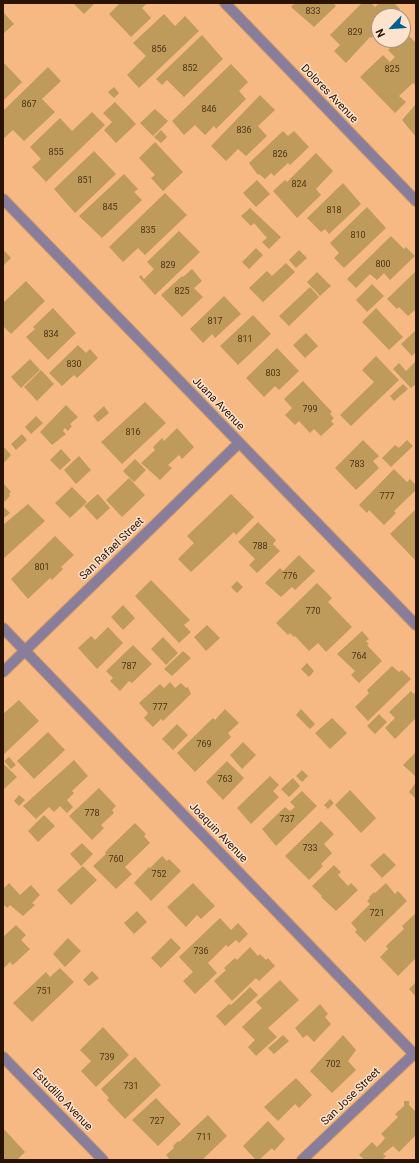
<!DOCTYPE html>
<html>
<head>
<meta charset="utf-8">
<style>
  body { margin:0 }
  #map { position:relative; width:419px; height:1163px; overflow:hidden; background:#f7b984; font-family:Roboto,sans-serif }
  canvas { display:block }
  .frame { position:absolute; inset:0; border:4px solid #2a1300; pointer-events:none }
  .north { position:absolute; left:371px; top:8px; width:40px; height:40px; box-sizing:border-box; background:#fde3ce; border:1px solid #a9907c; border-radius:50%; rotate:245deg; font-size:11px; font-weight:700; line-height:16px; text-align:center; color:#2a1300 }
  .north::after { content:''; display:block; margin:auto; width:14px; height:18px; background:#026090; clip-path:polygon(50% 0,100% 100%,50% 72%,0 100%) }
</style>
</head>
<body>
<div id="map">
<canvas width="419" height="1163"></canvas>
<div class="frame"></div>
<div class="north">N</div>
</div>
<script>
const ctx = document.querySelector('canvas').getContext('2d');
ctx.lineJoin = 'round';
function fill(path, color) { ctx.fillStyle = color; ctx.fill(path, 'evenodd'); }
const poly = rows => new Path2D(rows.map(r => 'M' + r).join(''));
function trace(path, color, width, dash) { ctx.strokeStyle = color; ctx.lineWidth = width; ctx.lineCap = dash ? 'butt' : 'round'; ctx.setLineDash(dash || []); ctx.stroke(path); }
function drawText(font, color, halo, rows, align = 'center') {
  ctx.font = font + ' Roboto,sans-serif'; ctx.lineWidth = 3; ctx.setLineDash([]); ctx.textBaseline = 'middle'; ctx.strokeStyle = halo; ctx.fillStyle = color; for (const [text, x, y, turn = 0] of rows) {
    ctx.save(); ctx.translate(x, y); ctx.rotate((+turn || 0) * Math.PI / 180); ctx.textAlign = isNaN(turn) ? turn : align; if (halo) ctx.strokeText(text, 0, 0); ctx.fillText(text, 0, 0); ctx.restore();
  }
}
const building = poly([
  [73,3,95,3,84,14],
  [120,3,147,3,142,8,151,18,131,37,109,14],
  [295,3,333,3,336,6,314,27,291,7],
  [362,3,371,3,375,7,379,3,394,3,400,9,392,16,379,16,379,31,371,38,370,37,346,63,334,51,340,45,330,35],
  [3,12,14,24,3,34],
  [164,14,175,26,185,16,199,31,139,88,127,75,146,56,133,43],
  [406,33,416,43,416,86,413,83,399,96,406,102,395,113,360,77,383,55,390,62,395,57,388,50,399,40,403,40,403,36],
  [202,35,223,59,184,97,167,80,162,85,156,79],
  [3,62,22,82,3,101],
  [231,64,248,82,239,91,246,99,216,129,214,126,205,135,195,125,184,135,172,121],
  [48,67,61,81,42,99,55,112,24,141,13,130,3,139,3,111],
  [114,87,119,93,114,98,108,92],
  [260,95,275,110,258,126,267,136,246,156,238,149,226,161,211,146],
  [115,102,136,124,116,143,104,130,112,122,103,113],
  [416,104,416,137,402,120],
  [155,109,168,121,153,136,140,123],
  [92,112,105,125,46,182,32,167,41,159,30,147,60,118,72,131],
  [161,130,167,137,161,143,154,137],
  [283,131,288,136,294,131,309,147,290,165,288,163,274,176,271,173,265,179,259,174,258,175,249,163],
  [155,142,183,172,163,191,151,178,155,175,139,158],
  [94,151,116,174,75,213,54,189],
  [316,153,333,171,316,189,321,195,297,218,273,191,285,180,287,182],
  [124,174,138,189,134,192,142,200,102,238,79,216],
  [257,180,270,194,256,207,243,193],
  [343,183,361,204,329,234,325,229,321,232,307,218],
  [165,193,187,215,145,255,138,248,123,262,109,247],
  [367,207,386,228,344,268,334,258,339,253,330,243],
  [250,208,281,237,269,249,262,242,267,238,254,223,251,226,241,216],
  [179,231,200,252,155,295,139,277,141,275,144,279,154,269,147,262],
  [391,236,404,249,406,247,415,256,390,280,384,273,377,280,370,274,356,288,347,279],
  [256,248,263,255,249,269,242,262],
  [3,249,11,258,3,266],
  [299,250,307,258,296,268,289,260],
  [286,263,295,272,263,302,249,288,267,271,272,276],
  [192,269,202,281,194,288,203,297,182,317,161,295,182,276,183,277],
  [416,271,416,309,408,316,399,307,397,309,387,299],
  [317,272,331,286,320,296,307,282],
  [26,281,45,301,11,334,3,326,3,303],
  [372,284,384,296,367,312,356,300],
  [310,287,319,297,289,326,279,316],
  [224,296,241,314,215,338,212,334,203,343,190,329],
  [53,308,76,333,48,360,26,337,35,329,33,327],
  [376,308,403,337,389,350,362,322],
  [253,315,271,334,238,365,220,346],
  [416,330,416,352,412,356,401,344],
  [306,333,318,346,305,358,293,345],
  [78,345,86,353,90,349,98,358,77,378,74,375,62,386,49,373],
  [277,348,299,371,279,390,275,386,264,397,246,378],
  [376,356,399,380,351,426,340,415,374,382,362,370],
  [30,359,40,370,21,388,11,377],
  [415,362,416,384,411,388,393,369,399,363,406,371],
  [41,370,54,384,37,401,24,387],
  [303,381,332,412,330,414,334,418,331,421,334,424,321,436,314,429,310,433,299,421,295,425,285,415,292,408,284,399],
  [403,384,408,389,394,401,390,396],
  [145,402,166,423,122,464,101,442],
  [66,405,78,417,70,424,72,426,68,431,65,428,63,431,66,434,52,445,40,432],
  [104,406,109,413,98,422,93,416],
  [36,416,43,423,31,434,25,427],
  [177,428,194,447,182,459,179,455,168,465,172,468,160,480,141,463,155,450,153,447,162,438,164,441],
  [22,434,27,440,16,450,11,444],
  [363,440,379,456,373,461,379,468,356,490,335,468],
  [407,440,413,446,391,467,382,458,395,445,399,448],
  [3,446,11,455,3,464],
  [61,449,71,460,60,470,50,460],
  [79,456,91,470,76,484,64,470],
  [135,459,146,470,134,482,123,471],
  [394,469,407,482,410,479,416,485,416,490,394,511,396,513,384,525,369,510,367,513,359,505],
  [129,478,145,495,122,517,106,500],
  [3,483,11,492,9,494,10,496,3,503],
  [72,487,87,502,70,518,55,503],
  [98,494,110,508,97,520,84,506],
  [231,494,254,517,236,535,234,532,191,572,178,559,194,543,187,536],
  [28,504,45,521,3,559,3,525],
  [3,506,10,513,4,518,3,517],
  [416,509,416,558,415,560,390,534],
  [258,522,276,540,273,544,280,551,257,573,249,565,255,559,238,542],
  [55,536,74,555,61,567,63,569,52,580,50,578,28,599,11,579],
  [299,555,315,571,295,590,292,587,281,597,265,583,280,568,283,571],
  [151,580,190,620,184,625,191,632,179,643,135,596],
  [237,581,243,587,237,593,231,587],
  [317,583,332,598,328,602,352,627,326,652,318,643,309,651,295,636,294,637,290,633,288,635,276,623],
  [123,605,135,618,123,630,111,617],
  [207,625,220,638,206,651,194,637],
  [108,627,123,643,97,669,78,648,91,636,95,640],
  [362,631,369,639,366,641,369,644,367,645,382,661,359,683,351,675,355,671,337,654],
  [163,637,178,653,166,665,151,649],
  [133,645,152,664,132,683,129,681,120,691,110,681,113,678,106,671],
  [183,651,191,658,172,676,164,669],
  [307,663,314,671,309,677,301,669],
  [392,666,399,672,402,670,411,679,368,721,355,707,369,693,367,690],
  [170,682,175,688,181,683,186,688,188,687,191,694,163,721,161,719,153,727,144,718,148,713,139,703,160,684,164,688],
  [411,691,414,694,416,691,416,718,395,739,385,728,395,718,389,712],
  [19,700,39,721,3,755,3,714],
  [225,709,239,723,228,733,231,737,195,772,177,753,213,718,215,720],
  [301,709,315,724,310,729,296,715],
  [379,714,387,722,375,734,367,726],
  [332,718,347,733,330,749,315,733],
  [177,724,188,735,173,750,162,739],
  [48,732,65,750,34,779,17,761],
  [243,742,256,755,242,769,230,755],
  [415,753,416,775,415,776,403,765],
  [9,757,16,765,11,769,4,761],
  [74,760,88,776,72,791,74,793,67,800,73,807,67,813,60,806,54,812,49,807,36,819,23,806],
  [227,761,244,778,223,800,206,782],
  [3,763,17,777,3,790],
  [302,770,308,776,302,782,296,776],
  [270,776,279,785,273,791,279,797,251,824,237,808],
  [293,778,300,786,289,797,281,789],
  [416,782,416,799,409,792],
  [99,788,116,806,112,810,114,813,101,825,104,828,92,840,69,816],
  [350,790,376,818,361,833,335,805],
  [302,791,317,806,276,846,262,829,285,807,290,811,295,807,290,802],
  [19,795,25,800,19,806,14,801],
  [330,799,334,803,328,809,324,805],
  [44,815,55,826,38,842,28,831],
  [321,821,334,834,324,844,332,853,321,864,323,866,309,880,285,856],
  [135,823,146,834,144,836,150,843,125,867,132,874,116,889,93,866,106,854,105,852],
  [82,843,93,854,81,866,70,854],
  [384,853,396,865,382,878,370,865],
  [162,856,167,861,169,859,181,871,151,901,134,883,149,867,150,868],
  [334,865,341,872,338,875,348,886,351,883,358,890,336,911,321,897,322,896,312,886],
  [83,866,97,880,71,905,57,890],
  [9,883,20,895,31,885,40,895,32,903,35,905,23,916,10,905,7,908,3,904,3,889],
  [193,883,215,906,201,919,197,915,186,927,167,907],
  [386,883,395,894,398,891,407,901,365,942,355,932,357,930,351,923,370,904,367,901,370,898,369,897,374,892,375,893],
  [137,911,147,922,134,934,124,923],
  [416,913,416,958,398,976,380,957,388,949,386,946,404,929,402,926],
  [220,918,231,930,238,923,248,934,239,943,236,940,228,947,226,945,208,963,217,973,195,994,183,981,193,972,179,957],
  [16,925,26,935,21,940,30,949,13,965,10,962,3,969,3,937],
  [68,938,81,951,65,967,53,954],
  [171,938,181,948,161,968,151,958],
  [250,947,258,956,260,954,266,960,268,958,275,966,259,981,256,978,232,1001,214,981,226,970,224,968,235,958,237,960],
  [60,968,74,982,32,1022,13,1003,46,972,50,977],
  [92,971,99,978,89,986,83,980],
  [280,980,299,1000,268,1028,277,1037,256,1056,248,1047,255,1040,242,1027,262,1008,256,1002],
  [416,982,416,997,409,989],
  [250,987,258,995,225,1026,216,1016,229,1004,231,1005],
  [320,1004,328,1014,325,1017,331,1024,314,1042,307,1035,303,1038,295,1028],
  [103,1027,129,1055,96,1087,81,1071,91,1061,80,1050],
  [283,1035,289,1041,274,1054,268,1048],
  [343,1035,356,1050,348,1061,356,1070,332,1093,310,1071],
  [135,1057,161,1085,125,1119,107,1100,109,1098,101,1089],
  [296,1078,312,1095,299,1108,295,1104,278,1121,264,1107],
  [156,1098,181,1124,158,1146,132,1120],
  [404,1101,409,1101,409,1105,416,1112,416,1135,399,1152,393,1146,383,1154,386,1156,382,1160,365,1160,359,1155,372,1142,377,1147,382,1142,385,1138,381,1134,398,1117,395,1114,404,1106],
  [208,1115,227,1136,202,1160,170,1160,166,1155,174,1148,173,1146,178,1141,179,1142],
  [268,1121,285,1139,274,1151,272,1148,259,1160,256,1160,243,1146],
  [3,1128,25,1152,17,1160,3,1160]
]);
const minor = poly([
  [225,3,416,201],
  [3,199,416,625],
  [3,628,416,1056],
  [3,672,239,443],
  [302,1160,416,1052]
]);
const tertiary = poly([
  [3,1057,103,1160]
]);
const numberNames = [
  ["833",313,12],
  ["829",355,33],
  ["856",159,50],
  ["852",190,69],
  ["825",392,70],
  ["867",29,105],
  ["846",209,110],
  ["836",244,131],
  ["855",56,153],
  ["826",280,155],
  ["851",85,181],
  ["824",299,185],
  ["845",110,208],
  ["818",334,211],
  ["835",148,231],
  ["810",358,236],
  ["800",383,265],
  ["829",168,266],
  ["825",182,292],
  ["817",215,322],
  ["834",51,335],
  ["811",245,340],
  ["830",74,365],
  ["803",273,374],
  ["799",310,410],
  ["816",133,433],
  ["783",357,465],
  ["777",387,497],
  ["788",260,547],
  ["801",42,568],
  ["776",290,577],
  ["770",313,612],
  ["764",359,657],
  ["787",129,667],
  ["777",160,708],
  ["769",204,745],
  ["763",225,780],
  ["778",92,814],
  ["737",287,820],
  ["733",310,849],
  ["760",116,860],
  ["752",159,875],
  ["721",377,914],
  ["736",201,952],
  ["751",44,992],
  ["739",107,1058],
  ["702",333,1065],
  ["731",131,1087],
  ["727",157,1122],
  ["711",204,1138]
];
const streetNames = [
  ["Dolores Avenue",329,94,46],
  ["Juana Avenue",218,404,46],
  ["San Rafael Street",112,549,-44],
  ["Joaquin Avenue",218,833,46],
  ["San Jose Street",351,1097,-44],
  ["Estudillo Avenue",62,1100,46]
];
fill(building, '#be9a5b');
trace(minor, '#ce986a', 12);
trace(tertiary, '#ce986a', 12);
trace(minor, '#887e9b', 10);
trace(tertiary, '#887e9b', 10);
drawText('9px', '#4f3517', null, numberNames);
drawText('11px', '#2a1300', '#fde3ce', streetNames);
</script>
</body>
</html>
